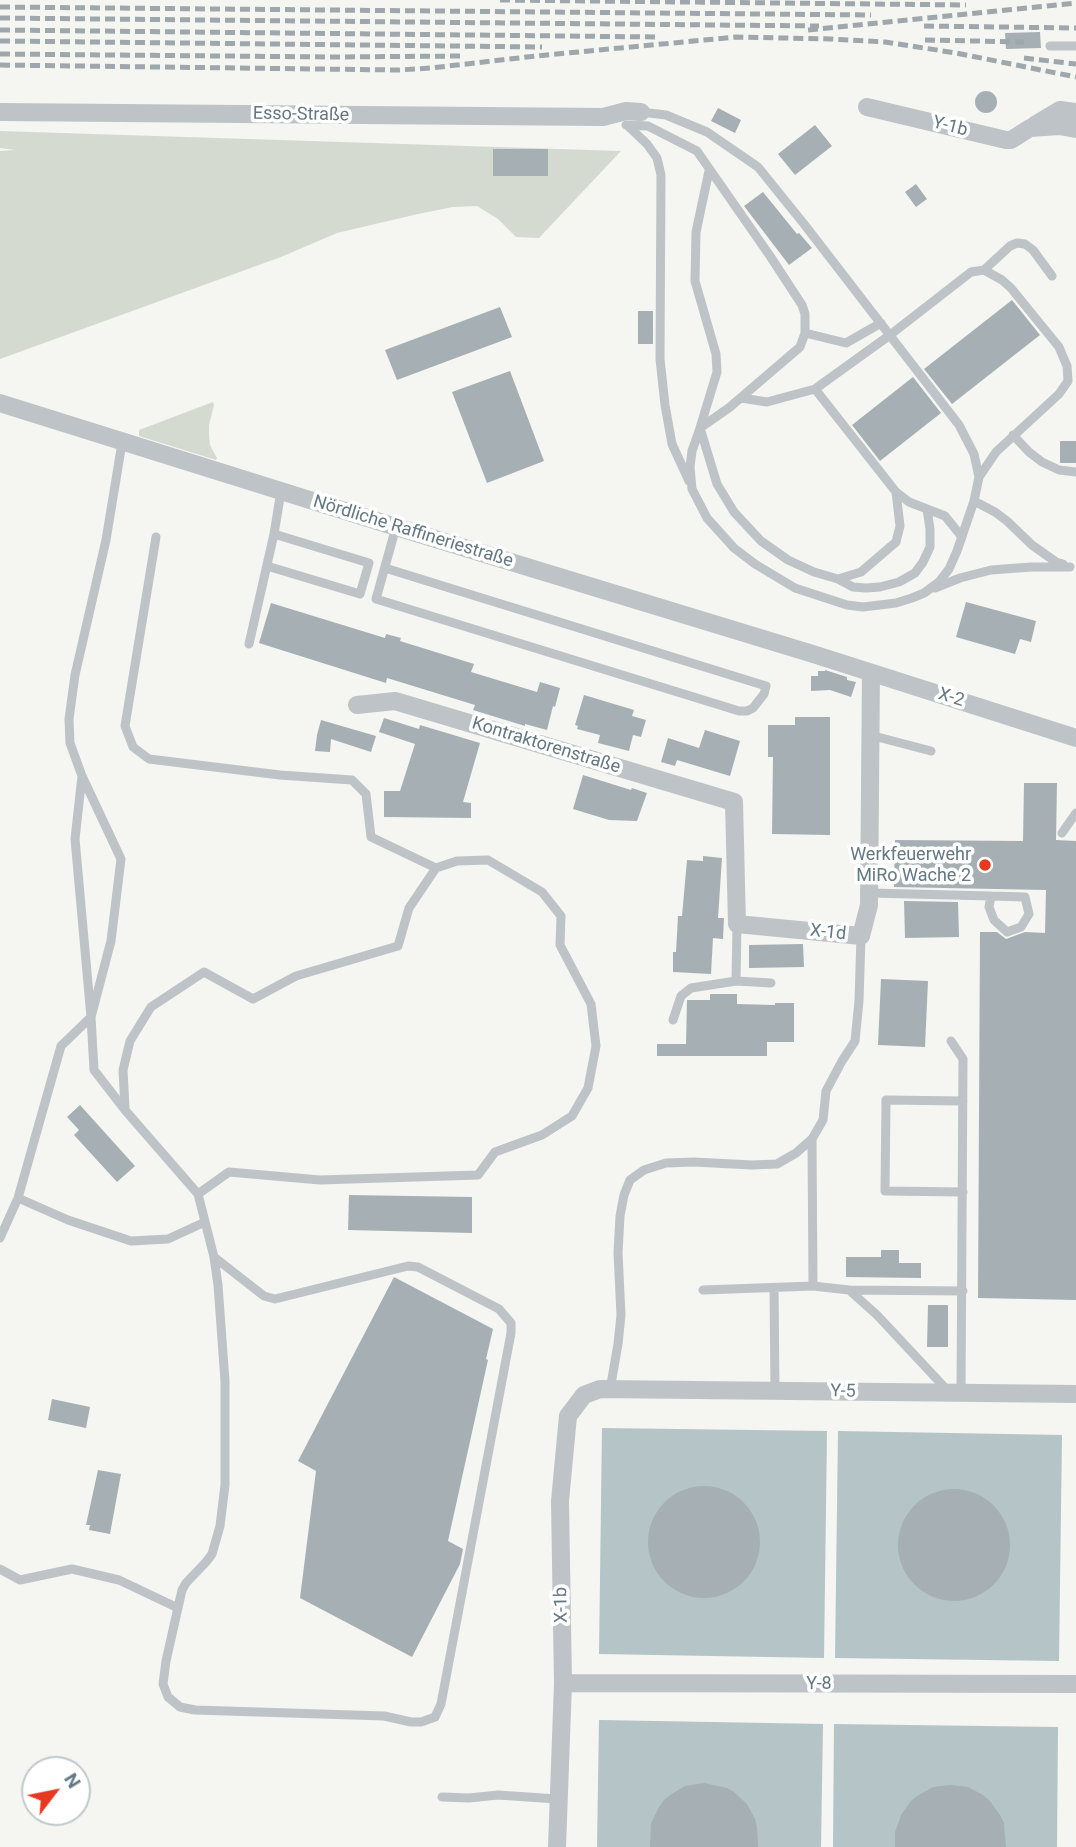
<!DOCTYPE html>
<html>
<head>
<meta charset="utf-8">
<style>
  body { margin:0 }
  #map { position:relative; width:1076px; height:1847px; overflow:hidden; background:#f5f5f1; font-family:Roboto,sans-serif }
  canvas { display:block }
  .north { position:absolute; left:21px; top:1756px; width:70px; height:70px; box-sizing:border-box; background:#fff; border:2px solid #c1c9cd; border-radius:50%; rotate:58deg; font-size:19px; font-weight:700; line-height:28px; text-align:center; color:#637883 }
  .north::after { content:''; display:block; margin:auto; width:24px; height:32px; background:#e7391f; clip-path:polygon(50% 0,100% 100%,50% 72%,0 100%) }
</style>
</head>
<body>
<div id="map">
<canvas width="1076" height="1847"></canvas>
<div class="north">N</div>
</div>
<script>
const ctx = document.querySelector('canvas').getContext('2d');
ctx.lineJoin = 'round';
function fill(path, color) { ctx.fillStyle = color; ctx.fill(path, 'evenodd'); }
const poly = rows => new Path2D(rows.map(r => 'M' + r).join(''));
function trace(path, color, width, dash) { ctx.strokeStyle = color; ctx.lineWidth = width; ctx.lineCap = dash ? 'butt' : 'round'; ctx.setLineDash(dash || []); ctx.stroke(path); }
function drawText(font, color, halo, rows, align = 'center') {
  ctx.font = font + ' Roboto,sans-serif'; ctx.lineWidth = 7; ctx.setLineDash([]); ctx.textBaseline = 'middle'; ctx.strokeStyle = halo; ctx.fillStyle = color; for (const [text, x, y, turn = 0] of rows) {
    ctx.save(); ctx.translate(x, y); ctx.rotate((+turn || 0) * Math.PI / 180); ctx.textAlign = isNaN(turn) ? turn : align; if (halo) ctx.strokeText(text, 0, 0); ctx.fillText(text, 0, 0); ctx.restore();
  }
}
const green = poly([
  [0,131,621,151,539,238,516,237,498,219,477,206,453,207,418,214,337,233,281,257,0,359,0,151,15,150,0,148],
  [213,402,214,405,209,425,209,435,210,445,217,458,216,460,139,436,139,430]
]);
const water = poly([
  [602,1428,827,1431,824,1658,599,1654],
  [838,1431,1062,1435,1059,1661,835,1658],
  [599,1720,823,1724,821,1847,597,1847],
  [834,1724,1058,1727,1057,1847,833,1847]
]);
const building = poly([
  [1040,32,1041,48,1006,49,1005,33],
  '975 102a11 11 0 1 1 22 0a11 11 0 1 1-22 0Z',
  [718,108,741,120,735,133,711,121],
  [815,125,832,146,795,175,778,154],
  [493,149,548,149,548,176,493,176],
  [916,184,927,199,916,207,905,192],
  [763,192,797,234,799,233,812,248,789,265,744,206],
  [1012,300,1040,335,952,404,924,369],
  [500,307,512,337,397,380,385,350],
  [638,311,653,311,653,344,638,344],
  [510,371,544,461,487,483,452,392],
  [913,377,941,413,880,461,852,425],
  [1060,441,1076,441,1076,463,1060,463],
  [966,602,1036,621,1031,642,1020,639,1015,654,956,637],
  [271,603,385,638,386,634,401,638,400,641,474,664,471,672,537,692,540,682,560,688,555,707,553,706,547,730,525,724,525,726,473,710,475,705,387,678,386,683,259,643],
  [825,670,847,677,847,680,856,682,851,697,830,690,811,691,811,676,818,676,818,671,825,671],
  [584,695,634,710,632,716,646,720,641,737,633,735,629,751,598,743,600,735,577,729,578,726,575,725],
  [795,717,830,717,830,835,772,834,773,757,768,757,768,725,795,725],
  [384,718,419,729,420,725,480,743,463,802,471,803,471,818,384,817,384,791,400,791,415,744,379,732],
  [321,720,376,736,371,752,331,739,330,752,315,751,317,735],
  [705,730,740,741,730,776,677,760,675,766,661,762,668,738,699,748],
  [583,775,631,790,632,788,647,793,637,821,609,820,573,809],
  [1024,783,1057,783,1056,840,1076,841,1076,1300,978,1298,980,932,997,932,1006,939,1025,932,1045,933,1046,890,894,887,895,840,1023,841],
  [703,856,722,858,718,918,724,918,723,939,713,938,711,974,673,972,673,952,676,952,678,916,682,916,687,860,703,861],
  [904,901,958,902,959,937,905,938],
  [803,944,804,967,749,968,749,945],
  [881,979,928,981,925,1047,878,1045],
  [710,994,737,994,737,1004,775,1005,775,1003,794,1003,794,1042,767,1042,767,1056,657,1056,657,1044,686,1044,687,1000,710,1000],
  [80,1105,135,1166,117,1182,74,1135,79,1130,67,1117],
  [349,1195,472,1197,472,1233,348,1230],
  [881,1250,899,1250,899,1263,921,1263,921,1278,846,1277,846,1257,881,1257],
  [394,1277,493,1329,486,1359,488,1360,448,1541,463,1549,460,1564,412,1657,300,1598,316,1471,298,1461],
  [928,1305,948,1305,948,1347,927,1347],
  [52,1399,90,1407,86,1428,48,1420],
  [98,1470,121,1474,110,1534,89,1530,90,1525,86,1525],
  '648 1542a56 56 0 1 1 112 0a56 56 0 1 1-112 0Z',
  '898 1545a56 56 0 1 1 112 0a56 56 0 1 1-112 0Z',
  [704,1783,727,1788,734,1792,747,1804,755,1819,757,1827,758,1847,650,1847,651,1823,659,1807,664,1800,670,1795,685,1786],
  [950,1785,968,1787,983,1795,990,1801,1000,1815,1004,1823,1006,1847,895,1847,895,1832,898,1824,901,1815,911,1801,917,1796,933,1787]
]);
const service = poly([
  [1050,46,1076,46],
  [626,125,648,126,697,151,770,256,802,305,805,314,805,333,800,347,730,407,700,428,692,451,690,467,692,489,707,518,734,548,755,564,795,588,847,605,863,607,896,603,912,598,924,593,939,582,949,569,957,551,974,501,979,477,974,454,959,425,804,224,758,167,707,132,666,115,641,112],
  [628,126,647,144,657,158,661,175,660,359,665,405,672,444,689,481],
  [709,171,696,232,695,281,716,354,717,372,700,428,717,484,734,512,761,541,788,560,814,572,838,579,853,587,866,588,880,587,899,582,915,573,923,562,930,547,930,529,927,509],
  [984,270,1010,246,1017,243,1025,244,1033,250,1052,276],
  [805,333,846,343,881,323],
  [815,389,896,492,909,502,945,516,962,537],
  [741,398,767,402,815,389,890,335,971,272,984,270,1002,280,1011,288,1059,347,1067,366,1068,381,1059,394,996,452,979,477],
  [1013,435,1029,452,1042,462,1059,470,1076,472],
  [974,501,995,512,1007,521,1032,545,1056,562,1063,564],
  [156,537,125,726,133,747,149,759,280,775,352,780,366,794,371,837,436,868],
  [267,566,360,594,369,563,274,534],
  [385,568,766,686,764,694,753,708,747,711,739,711,376,599,396,527],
  [838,579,861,572,896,542,900,526,896,492],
  [935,588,960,578,991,570,1031,567,1070,567],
  [249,644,274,534,281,491],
  [870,735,931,751],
  [82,776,75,839,91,1017,94,1070,125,1110,198,1194,214,1257,264,1296,275,1299,408,1266,418,1267,499,1309,511,1323,511,1333,441,1704,435,1717,421,1722,411,1722,384,1716,195,1710,180,1707,168,1697,163,1684,166,1661,182,1590,186,1583,206,1562,212,1554,220,1526,225,1485,225,1381,218,1285,214,1257],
  [1062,833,1076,813],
  [870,893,991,896,1025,897,1029,914,1021,927,1007,932,994,920,989,907,991,896],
  [736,981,737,924],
  [673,1020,681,996,691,988,736,981,771,983],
  [951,1041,963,1059,961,1393],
  [125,1108,123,1070,130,1041,151,1007,204,972,253,999,296,976,398,946,409,908,436,868,457,861,488,860,542,892,561,916,560,945,591,1004,596,1046,588,1088,572,1116,542,1135,495,1152,478,1175,320,1180,229,1172,198,1194],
  [812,1139,813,1286],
  [963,1192,885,1191,886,1100,963,1101],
  [18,1198,68,1220,131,1241,168,1239,205,1222],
  [0,1238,18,1198,61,1046,91,1017,111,941,121,859,82,776,70,743,69,719,75,675,106,540,122,443],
  [774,1288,775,1391],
  [703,1290,813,1286,849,1290,963,1291],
  [849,1290,877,1315,948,1391],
  [610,1390,618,1344,621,1315,618,1253,620,1216,624,1195,630,1180,644,1170,666,1163,694,1162,752,1165,777,1164,796,1153,812,1139,823,1120,826,1091,842,1061,855,1041,859,1001,861,936],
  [0,1569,20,1580,72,1569,119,1580,178,1608],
  [442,1797,469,1798,498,1795,557,1799]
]);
const minor = poly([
  [867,107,1006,140,1011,140,1030,128,1059,126,1076,129],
  [0,112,603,117,626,111,641,112],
  [1035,125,1060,110,1076,112],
  [0,403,396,527,813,654,1076,738],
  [357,705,395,701,734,802,737,924,861,936,869,905,871,673],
  [563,1683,1076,1684],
  [557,1847,563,1683,560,1501,568,1416,584,1395,600,1389,1076,1394]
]);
const rail = poly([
  [500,0,966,5],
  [0,7,871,15],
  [0,18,819,26],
  [924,26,1076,28],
  [0,30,658,37],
  [808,30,1076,3],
  [925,40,1024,42],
  [0,41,542,47],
  [0,54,332,57,462,56],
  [1024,58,1076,64],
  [0,65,399,70,431,68,536,56,736,37,831,39,885,42,956,53,1076,77]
]);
const markers = [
  [985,865,7,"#e7391f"]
];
const streetNames = [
  ["Esso-Straße",301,115,1],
  ["Y-1b",950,127,14],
  ["Nördliche Raffineriestraße",413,532,17],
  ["X-2",951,698,17],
  ["Kontraktorenstraße",546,746,17],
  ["X-1d",828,933,6],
  ["Y-5",843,1392,1],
  ["X-1b",562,1605,-91],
  ["Y-8",819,1684]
];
const poiNames = [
  ["Werkfeuerwehr",971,855],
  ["MiRo Wache 2",971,876]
];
fill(green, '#d5dad0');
fill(water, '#b5c4c7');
fill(building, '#a6b0b4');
trace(service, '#bdc3c6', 9);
trace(minor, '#bdc3c6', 18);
trace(rail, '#9ea7ab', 5, [10, 5]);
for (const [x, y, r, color] of markers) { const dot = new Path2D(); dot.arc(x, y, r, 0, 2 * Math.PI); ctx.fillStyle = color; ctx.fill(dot); trace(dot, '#fff', 2.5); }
drawText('18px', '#637883', '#fff', streetNames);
drawText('18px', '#637883', '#fff', poiNames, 'right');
</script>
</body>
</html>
